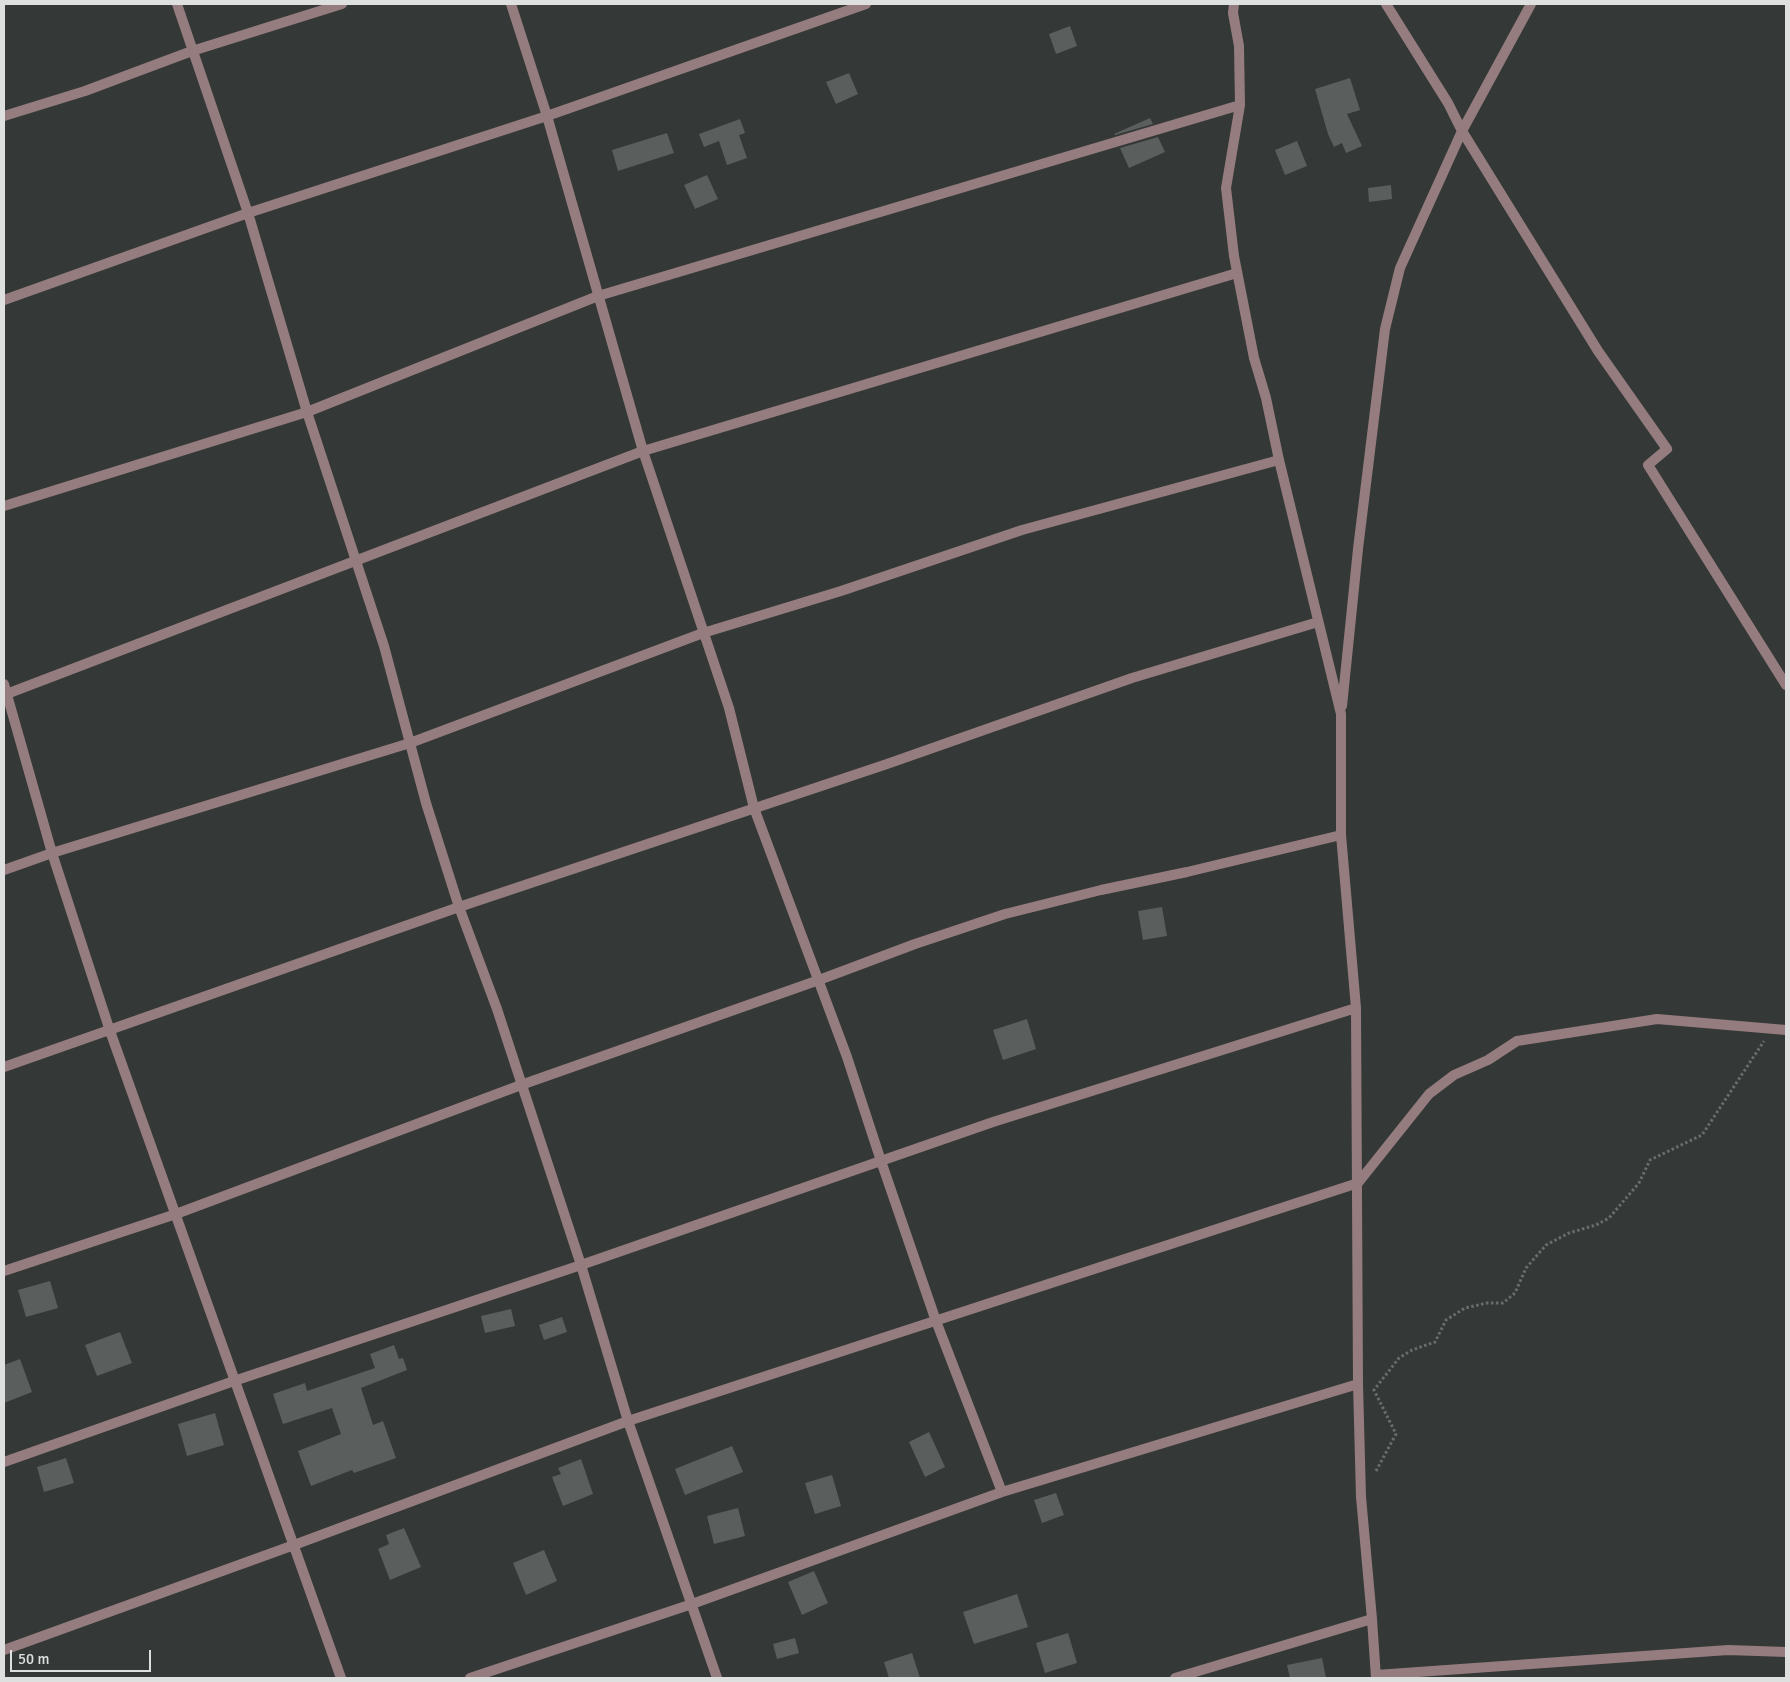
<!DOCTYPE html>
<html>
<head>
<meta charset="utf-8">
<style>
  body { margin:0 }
  #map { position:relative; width:1790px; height:1682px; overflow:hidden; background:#343837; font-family:Signika,sans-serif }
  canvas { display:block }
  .frame { position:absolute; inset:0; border:5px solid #dee0e0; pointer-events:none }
  .scale { position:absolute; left:10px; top:1650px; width:141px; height:22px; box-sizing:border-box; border:2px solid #dee0e0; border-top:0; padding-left:6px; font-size:15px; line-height:18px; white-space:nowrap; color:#dee0e0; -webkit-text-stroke:4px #343837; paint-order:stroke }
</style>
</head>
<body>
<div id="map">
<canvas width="1790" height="1682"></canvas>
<div class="frame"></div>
<div class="scale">50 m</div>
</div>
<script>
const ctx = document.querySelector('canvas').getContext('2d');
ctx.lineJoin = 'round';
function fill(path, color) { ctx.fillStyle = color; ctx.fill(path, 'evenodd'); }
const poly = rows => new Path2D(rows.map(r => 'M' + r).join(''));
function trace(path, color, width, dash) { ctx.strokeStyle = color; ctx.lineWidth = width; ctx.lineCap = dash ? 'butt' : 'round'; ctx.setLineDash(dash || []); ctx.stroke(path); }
const building = poly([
  [1070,26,1077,46,1056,54,1049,34],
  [849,73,858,94,836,104,826,82],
  [1350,78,1360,110,1347,114,1362,146,1346,153,1342,143,1334,147,1328,134,1315,89],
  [1150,118,1153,124,1115,135,1114,134],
  [740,119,745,133,739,135,747,158,727,165,719,141,704,147,699,134],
  [667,133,674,153,618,171,612,150],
  [1158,137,1165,152,1129,168,1120,148],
  [1297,141,1307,166,1285,175,1275,150],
  [707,175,718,199,695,209,684,185],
  [1391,185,1392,199,1369,202,1368,188],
  [1162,907,1167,936,1143,940,1138,911],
  [1027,1019,1036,1049,1003,1060,993,1030],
  [50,1281,58,1308,26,1317,18,1290],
  [511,1309,515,1326,485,1333,481,1316],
  [562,1317,567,1332,544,1340,539,1325],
  [120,1332,132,1363,97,1376,85,1345],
  [394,1345,399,1359,403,1358,407,1370,361,1388,373,1425,383,1421,396,1458,354,1473,352,1470,311,1486,298,1451,341,1434,332,1408,283,1424,273,1394,305,1383,307,1391,375,1368,370,1354],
  [20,1359,32,1392,4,1403,4,1365],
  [215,1413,224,1445,187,1456,178,1424],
  [929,1432,945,1467,925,1477,909,1442],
  [732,1446,743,1472,685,1495,675,1469],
  [66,1458,74,1483,44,1492,37,1467],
  [581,1459,593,1494,563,1506,552,1477,561,1474,558,1468],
  [832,1475,841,1506,815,1514,805,1483],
  [1056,1493,1064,1515,1042,1523,1034,1500],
  [738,1508,745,1536,714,1544,707,1516],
  [404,1528,421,1567,390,1580,378,1549,389,1544,386,1535],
  [544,1550,557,1581,526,1595,513,1563],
  [814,1571,828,1603,802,1615,788,1582],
  [1017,1594,1028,1627,974,1644,963,1612],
  [1068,1633,1077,1663,1045,1673,1036,1643],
  [795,1638,799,1653,777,1659,773,1644],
  [912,1653,920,1678,889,1678,884,1662],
  [1322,1658,1326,1678,1290,1678,1287,1665]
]);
const path = poly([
  [1376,1471,1396,1434,1374,1390,1399,1358,1412,1350,1435,1342,1446,1320,1465,1308,1487,1303,1503,1303,1515,1293,1526,1268,1546,1245,1569,1233,1596,1225,1609,1218,1639,1183,1650,1160,1702,1135,1764,1041]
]);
const street = poly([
  [177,4,248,213,307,412,384,646,426,803,459,907,497,1009,581,1265,628,1421,717,1678],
  [511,4,547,116,643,451,729,708,754,808,847,1057,881,1161,936,1321,1002,1492],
  [1234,4,1233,13,1239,46,1240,105,1226,188,1234,256,1254,358,1266,398,1279,460,1341,714,1341,835,1356,1008,1358,1384,1361,1497,1372,1619,1376,1678],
  [1386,4,1448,103,1462,131,1598,351,1667,449,1648,465,1786,685],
  [4,116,85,91,192,51,342,4],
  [4,300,248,213,547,116,866,4],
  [4,506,307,412,598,296,1240,105],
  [4,684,52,853,110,1031,341,1678],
  [4,695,643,451,1237,273],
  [1342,706,1358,549,1385,329,1400,268,1462,131,1531,4],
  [4,870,52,853,410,743,703,633,841,591,1022,530,1279,460],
  [4,1067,459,907,887,764,1132,678,1318,622],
  [4,1271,176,1214,521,1085,819,980,915,944,1005,914,1101,890,1187,872,1341,835],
  [4,1462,234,1381,581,1265,993,1122,1356,1008],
  [4,1650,294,1545,628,1421,1358,1183,1429,1094,1454,1075,1488,1060,1517,1041,1657,1019,1786,1030],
  [1376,1675,1728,1650,1786,1652],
  [470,1678,692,1604,1002,1492,1358,1384],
  [1175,1678,1372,1619]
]);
fill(building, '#5a5e5d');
trace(path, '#6a6d6d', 3, [2.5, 2.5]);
trace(street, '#957d7f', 10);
</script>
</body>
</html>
